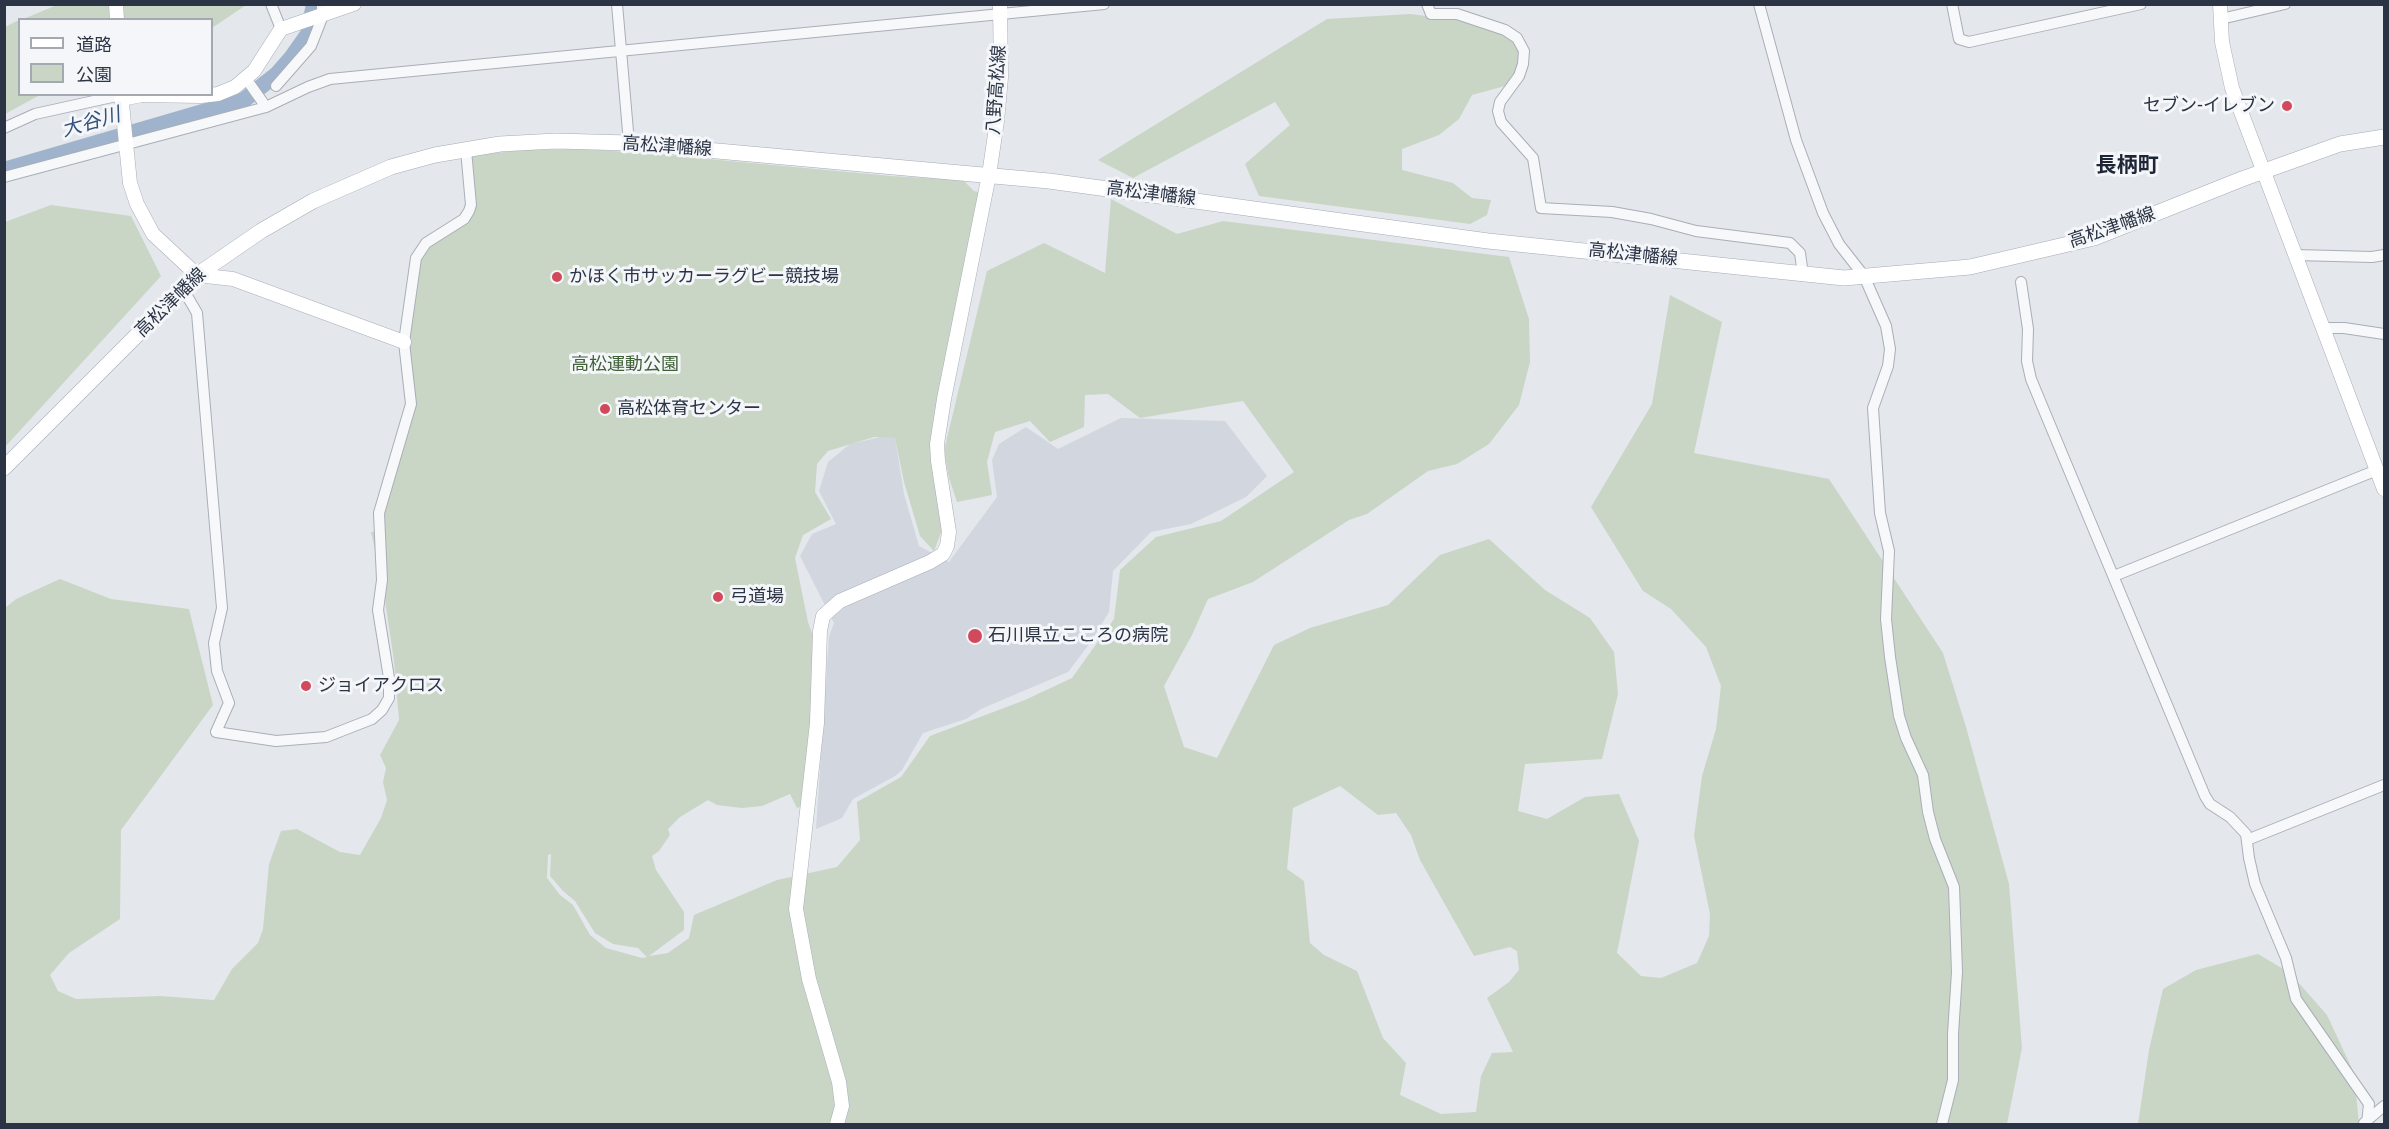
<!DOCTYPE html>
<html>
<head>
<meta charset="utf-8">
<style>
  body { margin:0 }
  #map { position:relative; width:2389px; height:1129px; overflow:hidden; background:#e4e7ec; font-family:Helvetica,"Noto Sans JP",sans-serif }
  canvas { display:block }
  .frame { position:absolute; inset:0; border:6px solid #2b3445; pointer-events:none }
  .legend { position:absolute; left:18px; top:18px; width:195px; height:78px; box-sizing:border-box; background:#f4f6f9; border:2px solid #a4a8b1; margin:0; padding:8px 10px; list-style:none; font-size:18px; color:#2b3445 }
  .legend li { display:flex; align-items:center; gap:12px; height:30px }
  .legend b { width:30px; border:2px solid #a4a8b1 }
</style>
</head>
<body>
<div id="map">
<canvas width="2389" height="1129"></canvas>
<div class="frame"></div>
<ul class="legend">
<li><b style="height:8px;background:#fff"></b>道路</li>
<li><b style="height:16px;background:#c9d6c5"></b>公園</li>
</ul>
</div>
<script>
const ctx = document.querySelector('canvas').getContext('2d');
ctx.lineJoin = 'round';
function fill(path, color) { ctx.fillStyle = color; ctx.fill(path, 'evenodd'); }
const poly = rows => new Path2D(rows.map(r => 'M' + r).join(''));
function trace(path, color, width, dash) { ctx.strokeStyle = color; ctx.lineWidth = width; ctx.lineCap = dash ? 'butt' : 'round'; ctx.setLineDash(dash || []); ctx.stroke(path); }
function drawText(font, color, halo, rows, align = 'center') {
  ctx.font = font + ' Helvetica,"Noto Sans JP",sans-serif'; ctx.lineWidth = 6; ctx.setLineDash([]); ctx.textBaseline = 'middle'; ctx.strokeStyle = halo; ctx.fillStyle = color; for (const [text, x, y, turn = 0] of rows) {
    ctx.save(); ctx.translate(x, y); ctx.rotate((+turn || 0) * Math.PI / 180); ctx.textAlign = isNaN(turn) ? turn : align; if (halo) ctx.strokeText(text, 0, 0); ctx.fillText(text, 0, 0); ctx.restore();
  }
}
const built = poly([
  [1121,418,1225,421,1267,476,1246,497,1191,524,1151,532,1113,571,1109,612,1090,643,1068,672,981,709,966,719,923,733,902,770,895,776,853,799,842,818,816,829,829,637,834,623,800,556,812,534,836,524,819,491,828,462,850,444,881,437,895,438,904,494,919,546,949,562,997,497,992,460,999,444,1026,427,1058,449]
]);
const green = poly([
  [57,5,246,5,212,28,212,20,21,20],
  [1410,14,1441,18,1464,18,1499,29,1514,41,1520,55,1516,71,1505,86,1472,95,1459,119,1439,135,1402,149,1402,170,1453,183,1472,198,1491,200,1487,215,1470,224,1259,196,1245,164,1290,125,1275,102,1133,178,1098,160,1327,19],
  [19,20,20,94,40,95,5,114,5,27],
  [586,149,655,154,891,176,963,180,974,191,979,192,937,416,934,477,942,530,934,551,920,536,904,482,895,438,874,437,828,451,817,464,815,492,831,519,803,535,795,558,808,622,813,636,810,741,804,806,797,808,790,794,762,806,742,808,717,805,708,800,680,817,668,829,670,835,659,851,652,856,656,870,684,912,684,930,649,956,668,953,689,938,694,915,777,880,837,867,860,840,857,802,901,777,930,736,1025,700,1072,678,1114,619,1120,570,1156,537,1221,521,1294,472,1243,401,1140,418,1108,394,1085,395,1084,427,1050,442,1030,421,995,432,987,462,992,495,957,502,949,478,944,451,987,271,1044,243,1105,273,1111,199,1177,234,1223,221,1509,257,1529,319,1530,362,1519,405,1489,444,1457,464,1428,471,1367,514,1349,520,1253,582,1208,599,1192,635,1164,686,1184,747,1217,758,1274,645,1310,628,1388,605,1440,555,1489,539,1545,590,1590,618,1614,652,1618,694,1602,759,1525,764,1518,811,1547,819,1585,797,1619,794,1639,841,1617,953,1641,976,1661,978,1697,963,1709,936,1710,914,1694,836,1702,776,1716,729,1721,686,1706,647,1671,609,1643,591,1591,507,1652,404,1670,295,1722,322,1694,453,1829,479,1943,653,1966,727,2009,884,2022,1048,2007,1124,5,1124,4,609,16,599,60,579,111,599,189,609,213,705,121,830,120,919,69,953,50,975,58,991,76,999,160,996,214,1000,232,969,258,943,263,929,269,864,281,831,297,829,340,852,360,855,381,818,387,800,383,782,386,768,380,755,399,720,394,661,382,580,371,532,385,531,384,508,414,405,407,350,422,251,469,218,468,156,522,150],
  [1340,786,1378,815,1396,813,1411,835,1420,860,1474,956,1510,947,1517,951,1519,970,1509,982,1487,998,1513,1052,1492,1053,1481,1076,1476,1112,1441,1114,1400,1095,1406,1063,1383,1038,1357,971,1324,955,1310,943,1304,881,1287,869,1293,808],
  [551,854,550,876,563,891,575,901,595,933,613,944,638,948,647,957,642,958,606,948,590,935,573,905,560,895,547,878,548,855],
  [51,205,131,216,161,276,5,447,5,222],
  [2258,954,2290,973,2327,1015,2354,1073,2359,1124,2138,1124,2149,1050,2163,989,2196,970]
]);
const river = poly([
  [4,170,244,100,277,74,291,58,308,34,314,4]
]);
const street = poly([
  [271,4,281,29],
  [617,4,629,143],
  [1427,4,1431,14,1457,14,1505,30,1517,38,1524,51,1523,64,1519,76,1500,102,1498,111,1501,122,1533,158,1541,208,1612,212,1651,219,1696,231,1790,243,1800,253,1803,275],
  [1759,4,1796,140,1823,213,1839,244,1864,276,1886,326,1890,349,1888,366,1873,408,1880,513,1889,551,1886,619,1890,657,1899,716,1906,738,1923,775,1928,812,1935,839,1954,887,1957,972,1953,1034,1953,1080,1942,1124],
  [1952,4,1959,39,1969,42,2141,4],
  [2221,19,2285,4],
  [247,80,266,107,308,87,330,79,1104,4],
  [276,86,311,46,322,18,322,4],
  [4,128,35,114,121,95],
  [4,177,266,107],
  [2296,255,2372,257,2384,255],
  [2021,282,2028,329,2027,361,2031,379,2043,408,2205,796,2210,804,2230,817,2246,834,2249,858,2255,884,2286,958,2296,999,2369,1104,2367,1124],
  [183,289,197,313,222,608,214,643,217,671,229,703,216,732,276,741,326,737,372,719,382,710,389,698,389,678,378,610,382,580,379,513,411,404,404,342,416,258,426,243,464,219,469,211,471,205,466,150],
  [2324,328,2344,328,2384,334],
  [2114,576,2377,470],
  [2247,840,2384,785],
  [2364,1123,2384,1106]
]);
const secondary = poly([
  [116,4,117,20],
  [2220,4,2222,42,2232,88,2384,489],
  [121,94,130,183,137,204,153,234,197,275,233,279,404,342],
  [121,99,142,95,201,96,218,94,235,87,254,71,281,29,354,4],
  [837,1124,842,1106,839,1082,809,979,796,909,817,723,820,631,823,616,840,601,930,562,943,554,947,546,949,532,938,461,937,444,944,399,989,175,997,121,1001,77,1000,4]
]);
const primary = poly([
  [4,468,197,275,261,231,313,201,391,167,435,155,500,144,556,141,629,143,1049,181,1488,241,1844,278,1970,267,2094,238,2242,179,2340,144,2384,137]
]);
const markers = [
  [2287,106,6,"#d1495b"],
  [557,277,6,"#d1495b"],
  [605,409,6,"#d1495b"],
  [718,597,6,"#d1495b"],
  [975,636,8,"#d1495b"],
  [306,686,6,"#d1495b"]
];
const streetNames = [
  ["八野高松線",997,90,-86],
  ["高松津幡線",667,147,4],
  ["高松津幡線",1151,194,7],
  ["高松津幡線",2112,228,-19],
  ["高松津幡線",1633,255,6],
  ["高松津幡線",171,303,-44]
];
const poiNames = [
  ["セブン-イレブン",2275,106,"right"],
  ["かほく市サッカーラグビー競技場",569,277],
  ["高松体育センター",617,409],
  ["弓道場",730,597],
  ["石川県立こころの病院",988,636],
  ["ジョイアクロス",318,686]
];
const parkNames = [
  ["高松運動公園",625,365]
];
const waterNames = [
  ["大谷川",91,123,-16]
];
const quarterNames = [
  ["長柄町",2127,166]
];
fill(built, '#d2d6de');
fill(green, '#c9d6c5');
trace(river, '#9fb4cc', 16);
trace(street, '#a9aeb7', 12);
trace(secondary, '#a9aeb7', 15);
trace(primary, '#a3abb8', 16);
trace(street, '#f7f8fa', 10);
trace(secondary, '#fff', 14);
trace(primary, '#fff', 15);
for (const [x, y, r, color] of markers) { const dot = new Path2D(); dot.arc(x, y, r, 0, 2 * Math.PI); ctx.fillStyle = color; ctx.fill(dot); trace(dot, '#f4f6f9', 2); }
drawText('18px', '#2b3445', '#f4f6f9', streetNames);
drawText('18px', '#2b3445', '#f4f6f9', poiNames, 'left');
drawText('18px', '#3f6138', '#f4f6f9', parkNames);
drawText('italic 20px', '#34527a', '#f4f6f9', waterNames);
drawText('bold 21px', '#1d2536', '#f4f6f9', quarterNames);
</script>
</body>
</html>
